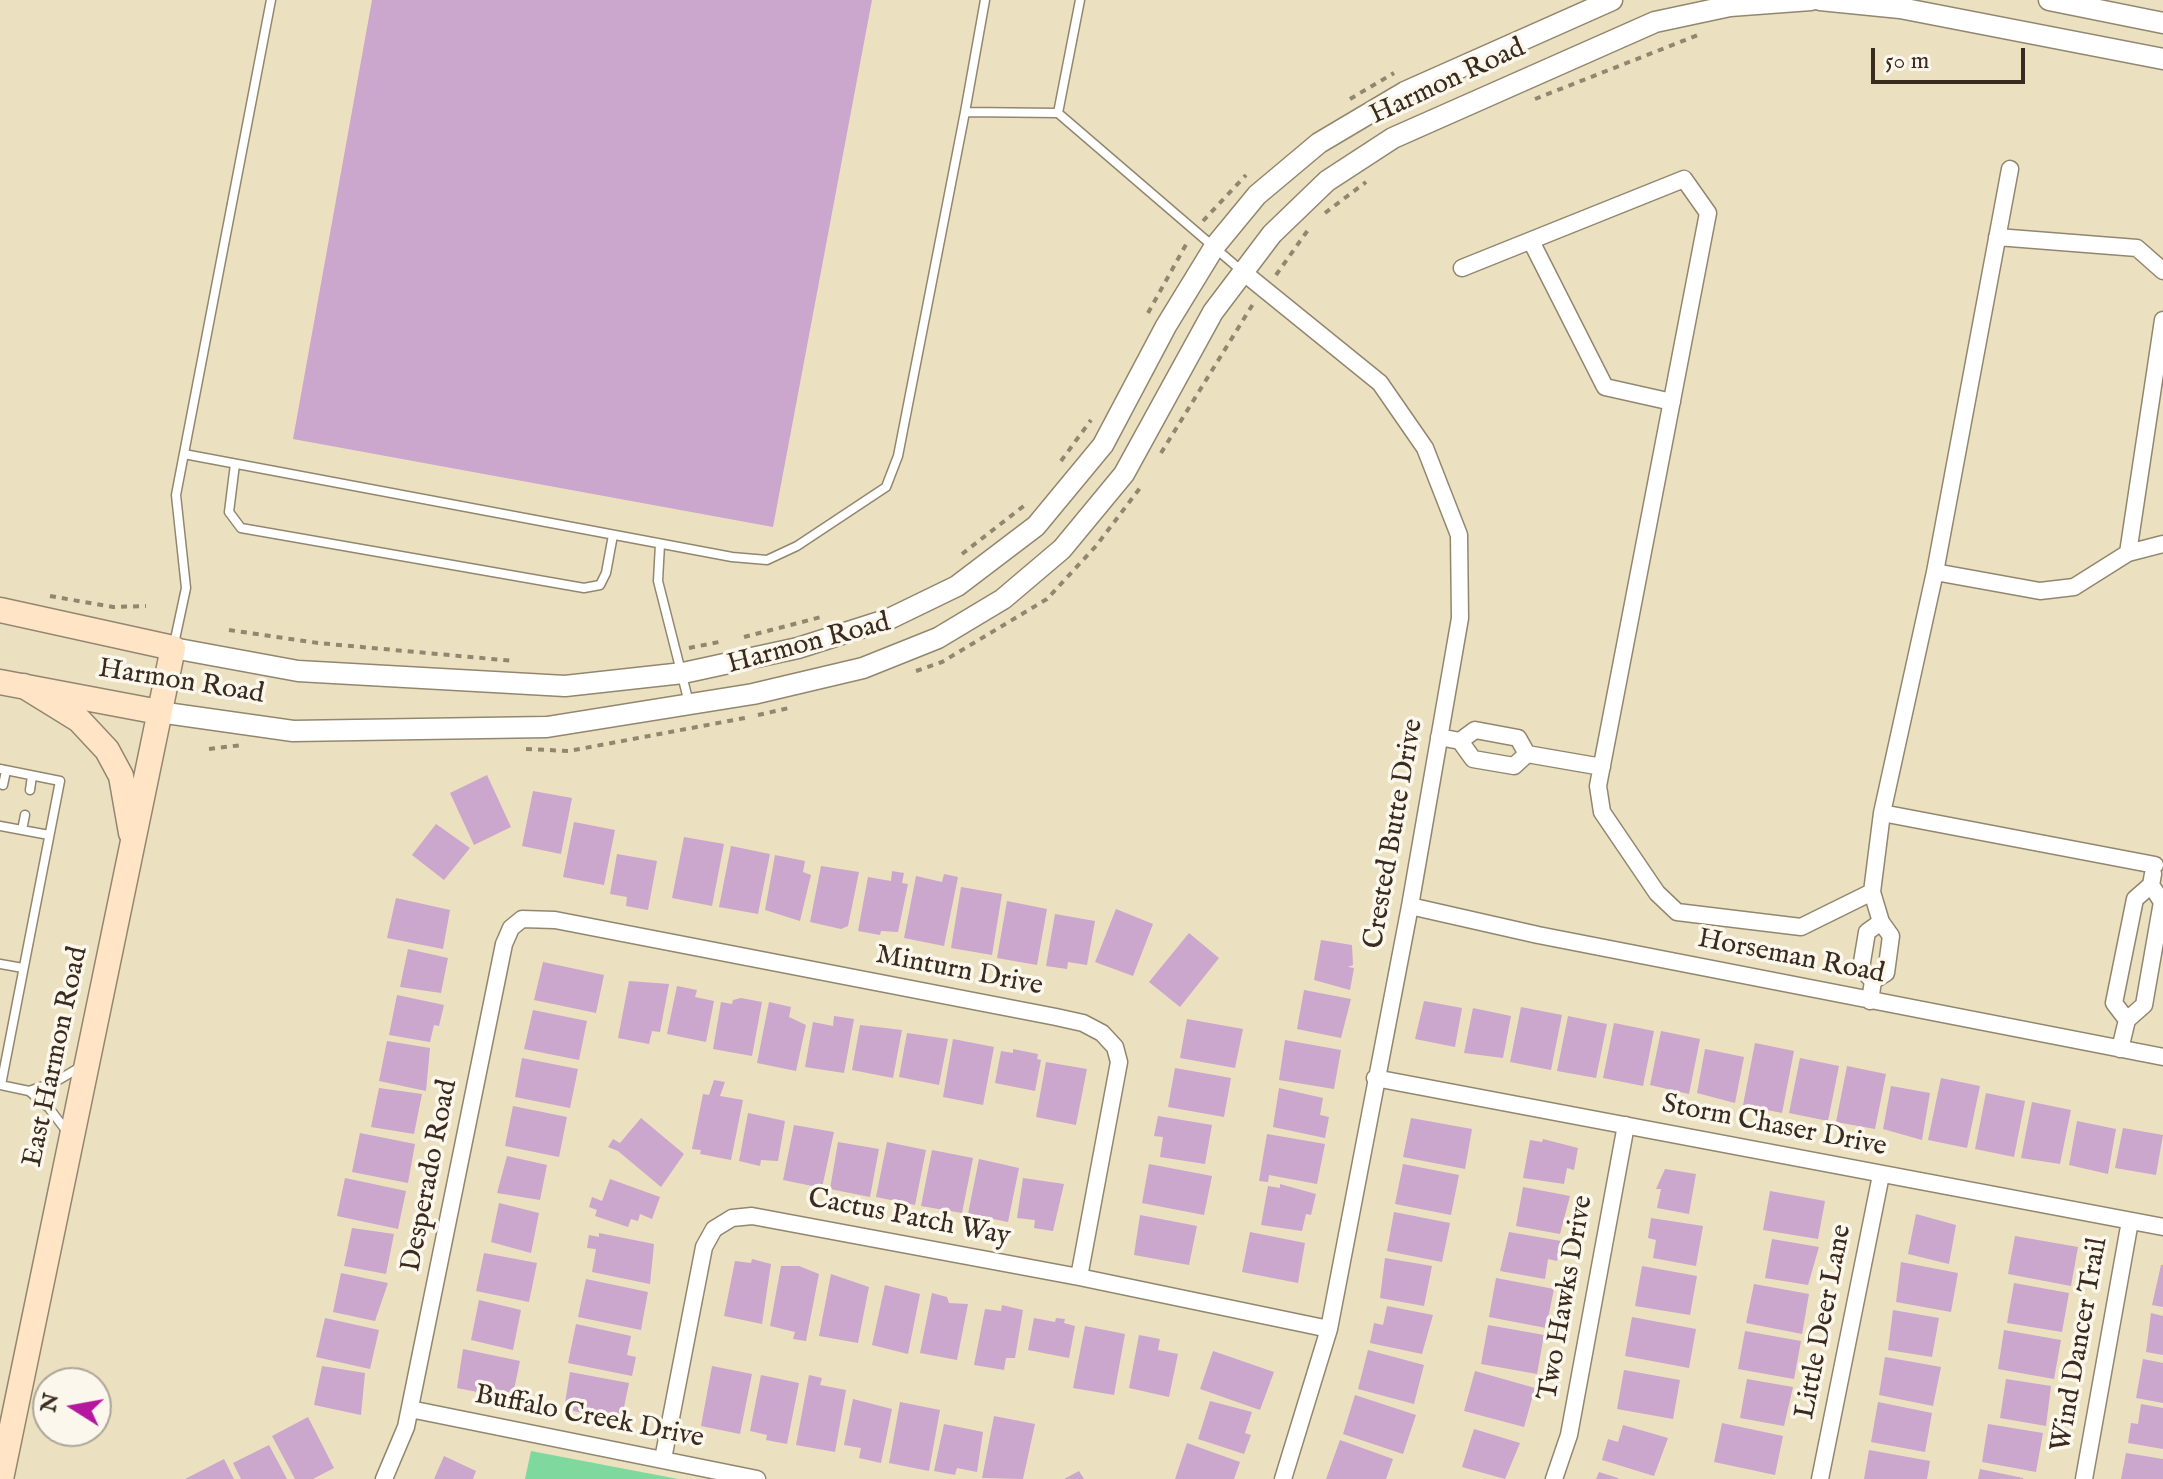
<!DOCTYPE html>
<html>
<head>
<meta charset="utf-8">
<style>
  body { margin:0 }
  #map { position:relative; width:2163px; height:1479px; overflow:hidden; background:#ebe1c0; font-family:"IM FELL English",serif }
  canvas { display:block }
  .north { position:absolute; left:32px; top:1367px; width:80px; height:80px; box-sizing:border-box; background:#fbf7ec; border:2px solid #aea59a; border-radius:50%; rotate:281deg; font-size:22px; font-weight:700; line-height:32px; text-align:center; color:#3b2a1e }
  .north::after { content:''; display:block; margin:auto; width:28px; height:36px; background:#b5179e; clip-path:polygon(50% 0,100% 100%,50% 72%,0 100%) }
  .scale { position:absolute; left:1871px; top:48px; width:154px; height:36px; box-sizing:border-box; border:4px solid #3b2a1e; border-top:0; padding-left:10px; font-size:24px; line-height:28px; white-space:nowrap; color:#3b2a1e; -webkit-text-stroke:6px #fbf7ec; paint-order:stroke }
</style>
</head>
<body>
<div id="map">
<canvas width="2163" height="1479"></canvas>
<div class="north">N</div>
<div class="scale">50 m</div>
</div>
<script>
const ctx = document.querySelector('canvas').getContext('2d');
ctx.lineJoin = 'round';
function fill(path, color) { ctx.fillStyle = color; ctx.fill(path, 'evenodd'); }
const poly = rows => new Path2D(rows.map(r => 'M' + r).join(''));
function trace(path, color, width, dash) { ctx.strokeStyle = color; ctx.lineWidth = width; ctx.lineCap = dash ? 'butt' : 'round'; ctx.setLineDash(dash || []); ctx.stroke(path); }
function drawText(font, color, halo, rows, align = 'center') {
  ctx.font = font + ' "IM FELL English",serif'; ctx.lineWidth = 7; ctx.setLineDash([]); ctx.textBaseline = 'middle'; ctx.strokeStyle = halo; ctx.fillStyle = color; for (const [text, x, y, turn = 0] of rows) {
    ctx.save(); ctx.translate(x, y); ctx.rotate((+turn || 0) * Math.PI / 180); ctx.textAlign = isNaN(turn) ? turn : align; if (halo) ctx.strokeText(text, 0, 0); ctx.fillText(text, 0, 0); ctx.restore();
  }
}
const green = poly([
  [531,1451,678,1479,525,1479]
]);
const building = poly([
  [372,0,872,0,773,527,293,439],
  [487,775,511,827,474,845,450,793],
  [533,791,572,798,561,854,522,846],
  [574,822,615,830,604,885,563,877],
  [436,824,470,848,444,880,412,855],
  [684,837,724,844,712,906,672,898],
  [731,846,770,854,758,914,719,907],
  [617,854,657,861,648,910,626,906,627,897,610,894],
  [775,855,805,861,803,872,811,875,800,921,765,910],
  [821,866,859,872,848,926,841,929,810,922],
  [892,871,904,873,902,883,908,884,898,932,881,931,880,935,858,931,868,877,891,881],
  [944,874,958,877,944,946,904,938,916,876,942,882],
  [961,887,1002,894,992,955,951,948],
  [396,898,450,910,443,949,387,938],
  [1007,901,1047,909,1037,965,997,958],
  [1116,909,1153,924,1133,976,1095,962],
  [1055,914,1095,921,1087,965,1068,962,1067,969,1046,966],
  [1189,933,1219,958,1180,1007,1149,982],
  [1321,940,1352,945,1353,965,1348,967,1354,968,1350,990,1314,980],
  [408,949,448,958,441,993,400,987],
  [543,962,604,975,596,1013,534,1000],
  [629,981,669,984,660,1032,652,1031,649,1044,618,1038],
  [677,986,697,990,695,997,714,1001,706,1042,667,1034],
  [1304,990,1351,999,1341,1038,1297,1029],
  [397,995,444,1005,439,1026,434,1025,430,1042,389,1035],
  [741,998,762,1002,752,1056,713,1049,721,1002,732,1004,733,1000],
  [1424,1001,1462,1008,1455,1047,1415,1039],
  [769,1002,791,1007,789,1017,806,1025,796,1071,757,1063],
  [1521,1007,1562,1015,1551,1070,1510,1062],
  [1473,1008,1511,1016,1503,1058,1464,1053],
  [533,1010,587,1021,579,1060,524,1049],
  [834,1016,854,1019,844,1073,805,1067,813,1022,833,1026],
  [1568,1016,1607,1024,1596,1078,1557,1071],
  [1187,1019,1243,1029,1235,1068,1180,1058],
  [1614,1023,1654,1031,1643,1086,1603,1078],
  [860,1025,902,1030,893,1078,852,1070],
  [1661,1031,1700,1039,1689,1094,1650,1085],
  [907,1033,948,1039,939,1085,899,1077],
  [953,1039,994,1047,983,1105,943,1097],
  [1285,1040,1341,1050,1334,1089,1279,1080],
  [387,1041,430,1048,426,1091,379,1081],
  [1755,1043,1794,1051,1782,1113,1743,1105],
  [1013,1049,1038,1054,1037,1059,1041,1060,1035,1091,995,1083,1001,1051,1013,1053],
  [1705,1049,1744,1057,1735,1103,1697,1093],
  [522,1058,578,1069,570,1108,515,1097],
  [1800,1058,1839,1066,1828,1121,1789,1113],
  [1046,1062,1087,1069,1076,1125,1036,1117],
  [1847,1066,1886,1074,1875,1129,1836,1122],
  [1175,1068,1231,1078,1224,1117,1168,1107],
  [1941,1078,1980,1086,1967,1148,1928,1140],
  [714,1080,725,1082,720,1096,743,1100,731,1160,700,1154,701,1150,692,1149,703,1094,709,1095],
  [1891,1086,1930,1093,1922,1140,1883,1129],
  [379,1088,422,1094,414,1134,371,1127],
  [1279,1088,1323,1098,1320,1115,1329,1117,1325,1138,1273,1127],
  [1986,1093,2025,1101,2014,1157,1975,1149],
  [2032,1102,2071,1110,2060,1164,2021,1158],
  [513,1106,567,1117,559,1157,505,1146],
  [748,1113,785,1121,778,1161,761,1160,760,1166,739,1161],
  [1158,1116,1212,1125,1205,1164,1160,1157,1163,1137,1154,1136],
  [641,1118,684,1154,661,1187,618,1151,608,1147,613,1139,620,1143],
  [1411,1118,1472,1129,1465,1169,1403,1157],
  [2077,1121,2116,1129,2108,1174,2069,1165],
  [794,1125,834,1132,822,1188,783,1180],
  [2123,1128,2163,1135,2156,1175,2115,1168],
  [360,1133,415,1144,408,1183,352,1172],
  [1267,1134,1325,1144,1317,1184,1269,1175,1268,1182,1259,1181],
  [1543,1139,1578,1148,1574,1170,1567,1168,1564,1184,1523,1178,1530,1140,1542,1142],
  [838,1142,879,1149,870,1197,830,1189],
  [887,1142,926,1150,915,1205,876,1197],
  [932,1150,973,1158,962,1213,921,1206],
  [507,1156,547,1165,540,1200,497,1193],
  [979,1159,1019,1168,1008,1222,968,1214],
  [1149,1164,1212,1176,1204,1215,1142,1203],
  [1403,1164,1459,1175,1451,1215,1395,1204],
  [1665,1169,1696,1174,1689,1214,1657,1208,1661,1189,1656,1189],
  [345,1178,406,1191,398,1229,337,1216],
  [1023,1178,1064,1184,1053,1231,1034,1228,1035,1220,1017,1218],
  [610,1179,660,1197,652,1219,640,1214,638,1221,631,1219,628,1227,595,1216,597,1210,589,1207,592,1197,602,1201],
  [1280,1184,1316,1194,1311,1215,1306,1214,1302,1231,1261,1225,1268,1186,1280,1188],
  [1523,1187,1570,1196,1560,1234,1516,1226],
  [1770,1191,1825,1201,1818,1239,1763,1230],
  [499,1203,539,1213,531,1253,491,1242],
  [1394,1212,1450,1223,1442,1262,1387,1251],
  [1916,1214,1956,1225,1949,1264,1908,1254],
  [1140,1215,1197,1226,1189,1265,1134,1255],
  [1651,1218,1703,1226,1696,1266,1653,1258,1656,1240,1648,1238],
  [352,1228,394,1234,386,1274,344,1266],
  [1250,1232,1305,1243,1298,1283,1242,1272],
  [1509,1232,1561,1241,1557,1261,1548,1259,1545,1279,1500,1271],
  [599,1233,654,1244,650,1284,592,1272,596,1249,587,1248,589,1235,599,1237],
  [2015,1236,2078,1247,2071,1286,2008,1274],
  [1772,1239,1819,1247,1808,1285,1765,1278],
  [484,1253,537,1263,529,1302,476,1291],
  [1385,1258,1432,1266,1424,1306,1380,1298],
  [752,1259,771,1264,762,1324,724,1316,735,1261,751,1263],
  [1901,1262,1958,1273,1951,1312,1896,1302],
  [2161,1265,2163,1265,2163,1307,2152,1305],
  [781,1266,799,1266,819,1274,806,1341,793,1339,795,1332,770,1326],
  [1642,1266,1697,1276,1690,1315,1635,1306],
  [341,1273,388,1283,375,1321,333,1312],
  [831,1274,869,1287,858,1343,819,1336],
  [1496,1278,1554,1289,1546,1328,1489,1317],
  [586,1279,648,1292,641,1330,578,1317],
  [2014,1283,2069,1293,2062,1332,2007,1323],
  [1754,1284,1809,1294,1802,1334,1746,1323],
  [885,1285,920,1294,908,1354,872,1345],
  [932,1293,947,1297,949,1303,968,1304,957,1360,920,1353],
  [479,1300,521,1310,513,1350,471,1340],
  [1002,1305,1023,1310,1015,1358,1006,1358,1004,1370,974,1365,985,1309,1001,1311],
  [1387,1306,1433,1315,1422,1354,1370,1343,1374,1323,1383,1325],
  [1893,1310,1939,1318,1932,1357,1888,1350],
  [2151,1313,2163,1316,2163,1355,2146,1352],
  [1632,1317,1696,1329,1689,1368,1625,1356],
  [325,1318,379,1330,370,1369,316,1357],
  [1034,1318,1055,1322,1056,1318,1065,1319,1064,1323,1075,1326,1069,1358,1028,1350],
  [576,1324,631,1336,627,1355,636,1357,632,1376,568,1363],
  [1488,1325,1544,1335,1537,1374,1481,1364],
  [1085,1326,1125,1334,1114,1395,1073,1388],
  [2004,1330,2061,1340,2054,1379,1998,1369],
  [1745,1331,1801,1341,1794,1379,1738,1369],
  [1139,1335,1160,1339,1158,1350,1178,1354,1169,1397,1129,1388],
  [463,1349,520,1361,512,1399,457,1388],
  [1368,1350,1424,1365,1414,1404,1358,1389],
  [1213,1351,1274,1372,1260,1410,1200,1389],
  [1885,1357,1941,1367,1933,1406,1879,1395],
  [2143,1359,2163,1363,2163,1403,2136,1398],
  [322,1366,365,1373,361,1415,314,1405],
  [712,1366,752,1374,740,1434,701,1426],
  [1624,1370,1680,1380,1673,1419,1617,1409],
  [1475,1371,1535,1388,1524,1427,1464,1411],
  [570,1372,629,1383,623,1412,617,1414,616,1420,564,1409],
  [761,1375,799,1383,787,1444,766,1440,767,1435,750,1431],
  [809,1375,822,1378,820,1385,846,1390,835,1452,796,1445],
  [1747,1379,1793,1387,1784,1426,1740,1418],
  [2006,1379,2051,1386,2046,1426,2000,1418],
  [1355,1395,1416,1415,1403,1454,1343,1434],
  [853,1399,892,1409,881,1463,859,1458,861,1448,844,1445],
  [1210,1401,1252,1412,1245,1433,1251,1435,1244,1454,1198,1439],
  [900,1402,940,1410,929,1471,889,1463],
  [1878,1402,1932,1413,1925,1452,1871,1442],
  [2141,1404,2163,1408,2163,1449,2128,1443,2131,1423,2138,1424],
  [994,1416,1035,1424,1023,1479,982,1478],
  [308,1417,334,1468,313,1479,295,1479,272,1436],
  [1722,1423,1783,1436,1775,1475,1714,1462],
  [944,1424,983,1432,977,1472,957,1468,955,1475,934,1471],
  [1988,1424,2043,1433,2036,1472,1982,1462],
  [1623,1425,1668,1438,1654,1476,1602,1460,1608,1439,1618,1442],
  [1474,1429,1520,1443,1505,1479,1462,1467],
  [1340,1440,1393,1459,1386,1479,1326,1479],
  [1187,1443,1240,1462,1234,1479,1175,1479],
  [269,1445,287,1479,241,1479,233,1463],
  [1869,1450,1930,1461,1927,1479,1864,1479],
  [2126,1453,2163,1459,2163,1479,2121,1479],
  [444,1456,476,1471,473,1479,434,1479],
  [224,1459,234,1479,185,1479],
  [1980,1469,2023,1478,2023,1479,1978,1479],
  [1079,1471,1084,1479,1064,1479],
  [1599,1472,1618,1478,1618,1479,1596,1479]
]);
const path = poly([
  [1350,99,1394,73],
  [1535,99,1698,35],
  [1325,213,1366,182],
  [1203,221,1246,175],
  [1276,275,1308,230],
  [1148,313,1188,241],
  [1161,453,1253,304],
  [1061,461,1091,420],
  [962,554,1025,505],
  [50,596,113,607,146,606],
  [229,630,318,643,514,661],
  [744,637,825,616],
  [689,648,724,641],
  [916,671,942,662,1047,599,1096,546,1140,488],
  [758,715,789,708],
  [209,749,242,745],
  [526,749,569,751,750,717]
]);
const service = poly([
  [985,0,965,112,1058,113],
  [1080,0,1058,113,1243,272],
  [184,454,732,557,767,560,797,546,886,487,898,456,965,112],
  [235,464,229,512,241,528,584,588,600,585,606,573,613,535],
  [660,544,658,581,689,703],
  [174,644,186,588,176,495,271,0],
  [0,769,60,781,1,1085],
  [3,785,6,771],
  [30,790,32,776],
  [0,826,49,835],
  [22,830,25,815],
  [0,964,23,968],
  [0,1085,29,1091,49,1108,68,1133],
  [29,1091,55,1082,82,1066]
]);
const minor = poly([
  [1997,237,2137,248,2163,271],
  [1532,243,1605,387,1672,402],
  [1462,268,1684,179,1708,213,1598,786,1602,812,1657,893,1677,912,1801,927,1872,892],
  [1243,272,1380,383,1425,448,1459,535,1460,618,1410,906,1329,1329,1283,1479],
  [2128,553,2163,320],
  [1935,572,2010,169],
  [1439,737,1460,741,1475,730,1518,738,1527,754,1602,767],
  [1460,741,1473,759,1514,766,1527,754],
  [1882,813,2155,865],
  [1410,906,1538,935,2163,1057],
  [1873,981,1861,968,1867,932,1881,922],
  [1870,1001,1873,981,1886,973,1891,936,1881,922,1872,892,1882,813,1935,572,2040,591,2074,587,2128,553,2163,544],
  [2127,1020,2114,1003,2135,899,2151,885,2153,874],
  [2120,1049,2127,1020,2144,1005,2162,902,2151,885],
  [1375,1078,2163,1227],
  [410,1409,757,1479],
  [663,1459,704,1247,714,1229,732,1218,752,1216,1079,1277,1329,1329],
  [384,1479,406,1427,504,944,511,928,522,919,555,920,1056,1017,1083,1023,1102,1033,1115,1047,1119,1062,1079,1277],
  [1554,1479,1569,1435,1626,1125],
  [1820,1479,1881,1175],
  [2084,1479,2130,1221]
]);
const tertiary = poly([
  [1820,0,1900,8,2163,59],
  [2049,0,2163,23],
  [173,648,298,671,565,686,683,673,798,648,889,619,957,586,1036,526,1103,445,1166,326,1215,246,1257,195,1319,143,1405,92,1612,0],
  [159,712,293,731,547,727,753,694,863,668,938,638,1003,599,1062,549,1124,474,1213,312,1272,234,1327,181,1393,138,1655,22,1730,6,1811,0]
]);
const secondary = poly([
  [0,610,173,648,1,1479],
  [0,682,159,712],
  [24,686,79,720,107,750,121,776,131,833]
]);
const streetNames = [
  ["Harmon Road",1448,83,-25],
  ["Harmon Road",809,645,-15],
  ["Harmon Road",181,683,9],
  ["Crested Butte Drive",1395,834,-80],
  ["Horseman Road",1791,958,11],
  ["Minturn Drive",959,972,11],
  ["East Harmon Road",57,1057,-78],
  ["Storm Chaser Drive",1774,1127,11],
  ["Desperado Road",431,1176,-79],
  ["Cactus Patch Way",909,1219,11],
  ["Two Hawks Drive",1567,1298,-80],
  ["Little Deer Lane",1825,1322,-79],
  ["Wind Dancer Trail",2081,1345,-80],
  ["Buffalo Creek Drive",589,1418,11]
];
fill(green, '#7fd99f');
fill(building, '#cba6cd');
trace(service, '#93866f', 11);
trace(minor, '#93866f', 19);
trace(tertiary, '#93866f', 23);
trace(secondary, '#93866f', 27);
trace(path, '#93866f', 4, [6, 6]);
trace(service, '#fff', 8);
trace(minor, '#fff', 16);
trace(tertiary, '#fff', 20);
trace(secondary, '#ffe4c6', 24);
drawText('28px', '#3b2a1e', '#fbf7ec', streetNames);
</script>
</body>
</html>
